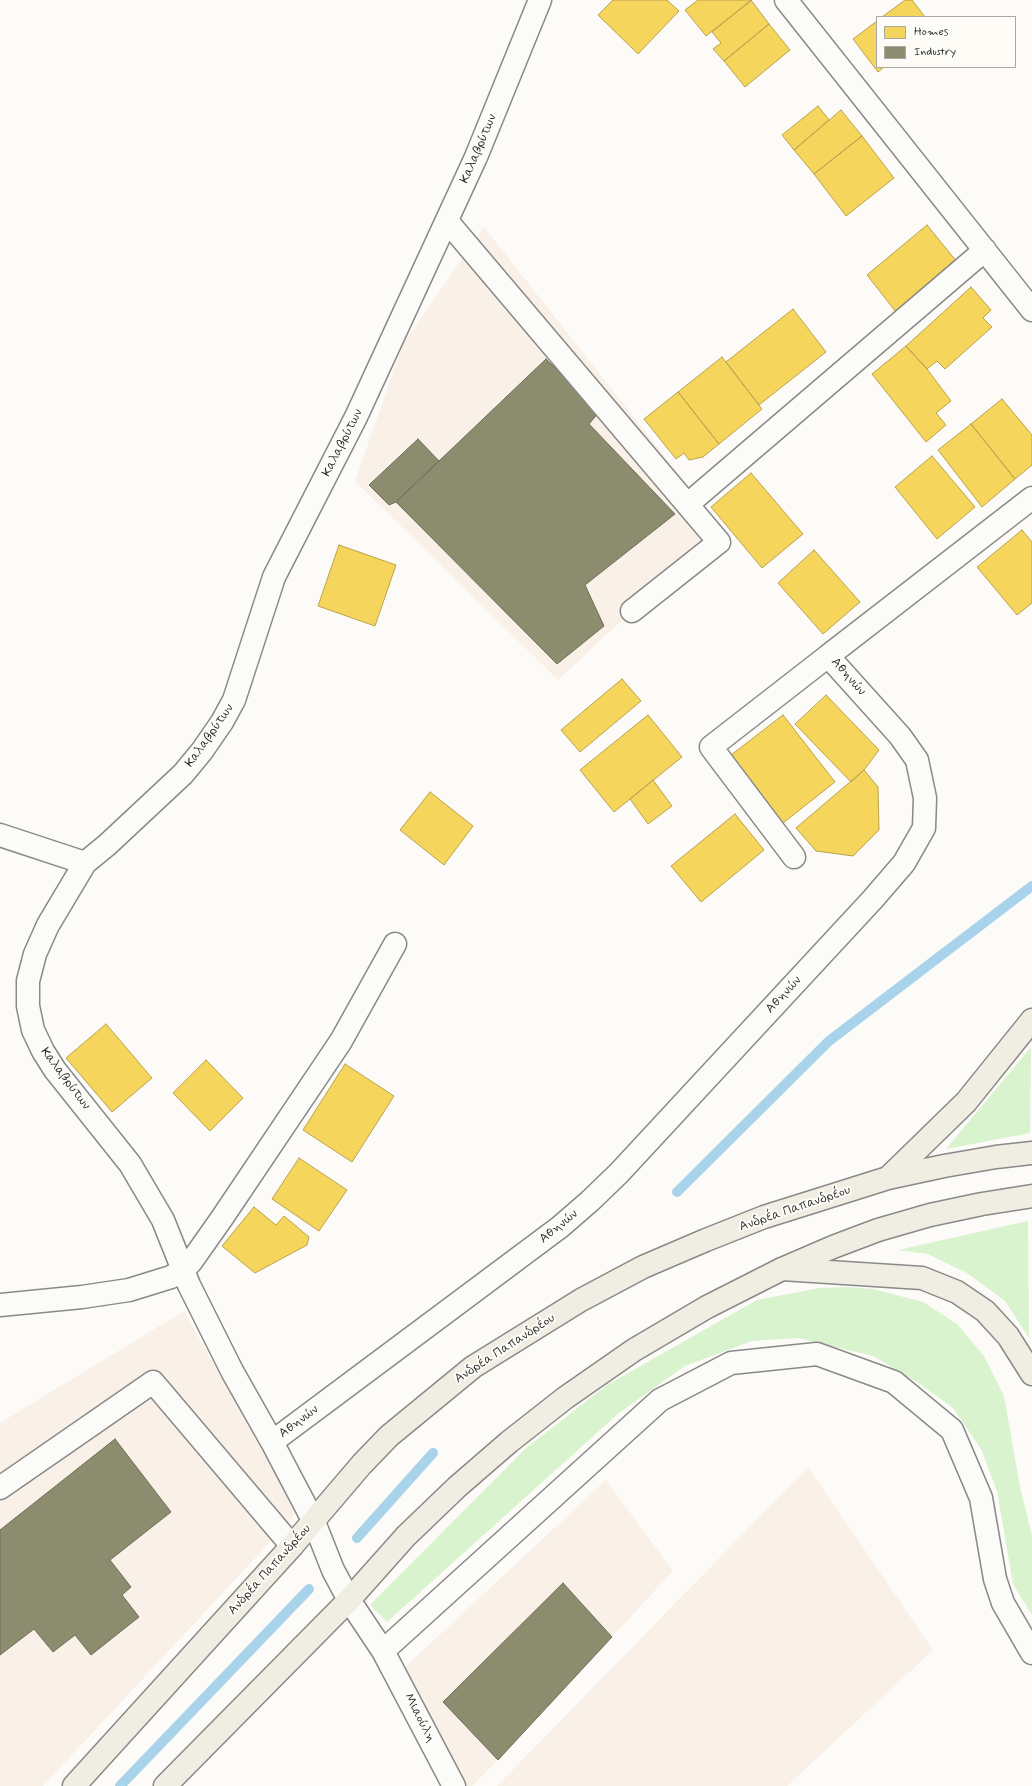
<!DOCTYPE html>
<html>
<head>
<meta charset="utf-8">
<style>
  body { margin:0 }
  #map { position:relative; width:1032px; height:1786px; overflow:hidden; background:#fcfbf8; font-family:Mynerve,sans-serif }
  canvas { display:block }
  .legend { position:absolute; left:876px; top:16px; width:140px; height:52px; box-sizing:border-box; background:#fdfcf7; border:1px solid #a9a8a5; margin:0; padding:5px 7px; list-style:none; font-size:12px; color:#2b2b2b }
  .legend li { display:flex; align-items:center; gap:8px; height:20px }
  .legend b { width:20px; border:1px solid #a9a8a5 }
</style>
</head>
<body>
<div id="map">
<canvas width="1032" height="1786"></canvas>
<ul class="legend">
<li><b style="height:11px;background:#f6d55c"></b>Homes</li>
<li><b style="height:11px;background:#8c8c6e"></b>Industry</li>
</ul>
</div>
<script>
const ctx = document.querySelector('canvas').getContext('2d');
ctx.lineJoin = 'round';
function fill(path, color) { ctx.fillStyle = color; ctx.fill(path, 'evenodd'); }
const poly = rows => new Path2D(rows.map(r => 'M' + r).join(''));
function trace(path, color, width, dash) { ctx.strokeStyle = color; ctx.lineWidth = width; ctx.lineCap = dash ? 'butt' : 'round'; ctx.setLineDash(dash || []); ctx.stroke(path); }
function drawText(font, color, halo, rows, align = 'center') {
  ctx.font = font + ' Mynerve,sans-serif'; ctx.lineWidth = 4; ctx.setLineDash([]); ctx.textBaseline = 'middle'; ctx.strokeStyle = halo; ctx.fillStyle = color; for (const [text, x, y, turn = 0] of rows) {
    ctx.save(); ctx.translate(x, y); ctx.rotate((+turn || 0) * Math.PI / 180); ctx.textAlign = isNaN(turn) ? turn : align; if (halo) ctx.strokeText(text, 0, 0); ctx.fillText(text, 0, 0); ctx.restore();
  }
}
const built = poly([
  [484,227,721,528,558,680,355,481,403,344],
  [184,1311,297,1513,43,1786,0,1786,0,1423],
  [808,1467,933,1650,787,1786,497,1786],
  [606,1480,673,1571,498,1760,472,1786,467,1786,404,1668]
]);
const green = poly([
  [1031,1047,1030,1133,946,1149],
  [1028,1221,1029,1338,1005,1301,967,1273,928,1254,898,1250],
  [846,1287,873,1289,923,1302,957,1324,984,1356,1004,1396,1020,1487,1032,1536,1032,1615,1013,1584,997,1491,981,1449,953,1408,920,1384,873,1356,798,1338,752,1341,685,1366,619,1413,387,1622,370,1605,525,1449,607,1385,757,1300,820,1288]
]);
const homes = poly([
  [613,0,667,0,679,11,638,54,598,15,613,0],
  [698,0,752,0,706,36,685,10,698,0],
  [751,0,769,24,724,61,713,49,721,43,712,32,751,0],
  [905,0,912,0,925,17,882,17,905,0],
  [877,21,877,67,884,67,878,72,853,39,877,21],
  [769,24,790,50,745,87,724,61,769,24],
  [818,106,829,120,794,150,782,135,818,106],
  [841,110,862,136,814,174,794,150,841,110],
  [862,136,894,178,846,216,814,174,862,136],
  [927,225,957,262,896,312,867,275,927,225],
  [971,287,991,310,983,318,992,327,945,369,937,361,927,369,906,346,971,287],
  [793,309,826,352,759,405,726,362,793,309],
  [906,346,927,369,951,401,936,413,946,425,926,442,872,374,906,346],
  [722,357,762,409,719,444,678,392,722,357],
  [678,392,719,444,703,457,689,460,684,453,676,459,644,419,678,392],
  [1002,399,1032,435,1032,465,1015,479,971,424,1002,399],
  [971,424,1015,479,982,507,938,450,971,424],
  [932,456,975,507,937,539,895,487,932,456],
  [751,473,803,534,762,568,711,507,751,473],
  [1022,530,1032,542,1032,603,1017,615,977,567,1022,530],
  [339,545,396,565,375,626,318,606,339,545],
  [814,550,860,602,823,634,778,583,814,550],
  [622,679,641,701,580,752,561,730,622,679],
  [826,695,879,750,864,770,851,782,795,724,826,695],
  [648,715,682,757,614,812,580,770,648,715],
  [783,715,835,782,783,823,731,755,783,715],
  [864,770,878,787,879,830,853,856,816,851,796,828,864,770],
  [653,780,672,806,648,824,630,799,653,780],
  [430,792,473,826,444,865,400,830,430,792],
  [735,814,764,850,701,902,671,866,735,814],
  [106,1024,152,1078,112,1112,66,1058,106,1024],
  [206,1060,243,1098,210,1131,173,1093,206,1060],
  [345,1064,394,1096,352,1162,303,1130,345,1064],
  [299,1158,347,1190,319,1231,272,1199,299,1158],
  [254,1207,276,1225,284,1216,309,1237,307,1245,255,1273,222,1246,254,1207]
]);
const industry = poly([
  [546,359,599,412,589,424,675,514,585,585,604,626,557,664,396,502,546,359],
  [418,439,439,461,396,502,389,505,369,485,418,439],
  [115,1439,171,1512,110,1560,131,1587,122,1595,139,1617,91,1655,75,1635,53,1652,34,1629,0,1655,0,1530,115,1439],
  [563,1583,612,1637,498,1760,443,1702,563,1583]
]);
const stream = poly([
  [677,1192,829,1041,1032,886],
  [357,1538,433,1453],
  [120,1786,309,1589]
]);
const minor = poly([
  [786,0,1032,310],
  [447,221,719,542,632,611],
  [688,504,985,250],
  [0,835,85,863],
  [794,857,711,747,828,656],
  [0,1305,82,1297,129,1290,171,1277,182,1271,191,1262,222,1218,341,1041,395,944],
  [272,1442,560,1227,590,1201,619,1173,873,899,904,863,924,828,925,798,917,760,900,736,828,656,1032,498],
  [0,1488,153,1382,292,1546],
  [383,1651,660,1400,731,1363,817,1354,894,1382,952,1430,981,1498,995,1579,1003,1603,1032,1653],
  [454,1786,383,1651,349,1600,333,1570,314,1522,272,1442,232,1371,189,1285,163,1220,130,1164,55,1070,43,1051,33,1030,28,1006,28,981,35,954,48,925,85,863,107,845,183,774,202,751,222,722,234,700,274,577,356,417,476,157,540,0]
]);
const major = poly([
  [888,1178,966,1102,1032,1020],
  [74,1786,292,1546,362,1464,389,1436,473,1367,581,1300,643,1267,706,1240,764,1217,888,1178,944,1166,996,1157,1032,1153],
  [165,1786,349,1600,406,1536,457,1487,509,1442,565,1398,634,1350,707,1307,782,1269,833,1247,878,1230,930,1215,982,1204,1032,1196]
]);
const highway = poly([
  [782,1269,922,1278,957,1292,985,1311,1008,1336,1032,1374]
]);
const streetNames = [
  ["Καλαβρύτων",479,149,-67],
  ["Καλαβρύτων",343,443,-63],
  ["Αθηνών",848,677,49],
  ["Καλαβρύτων",210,736,-55],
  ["Αθηνών",784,995,-47],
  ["Καλαβρύτων",65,1079,53],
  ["Ανδρέα Παπανδρέου",795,1209,-19],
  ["Αθηνών",559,1227,-39],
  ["Ανδρέα Παπανδρέου",505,1349,-33],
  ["Αθηνών",299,1422,-37],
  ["Ανδρέα Παπανδρέου",270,1570,-48],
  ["Μιαούλη",419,1718,63]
];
fill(built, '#f9f0e8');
fill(green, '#d8f3ce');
fill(homes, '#f6d55c');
trace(homes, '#b9a24d', 1);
fill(industry, '#8c8c6e');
trace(industry, '#6f6f5a', 1);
trace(stream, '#a8d3ea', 10);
trace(minor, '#898987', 25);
trace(major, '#898987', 25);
trace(highway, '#898987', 25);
trace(minor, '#fbfbf9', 22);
trace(major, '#f0ede3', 22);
trace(highway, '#f0ede3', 22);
drawText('13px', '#2b2b2b', '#fdfcf7', streetNames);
</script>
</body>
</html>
